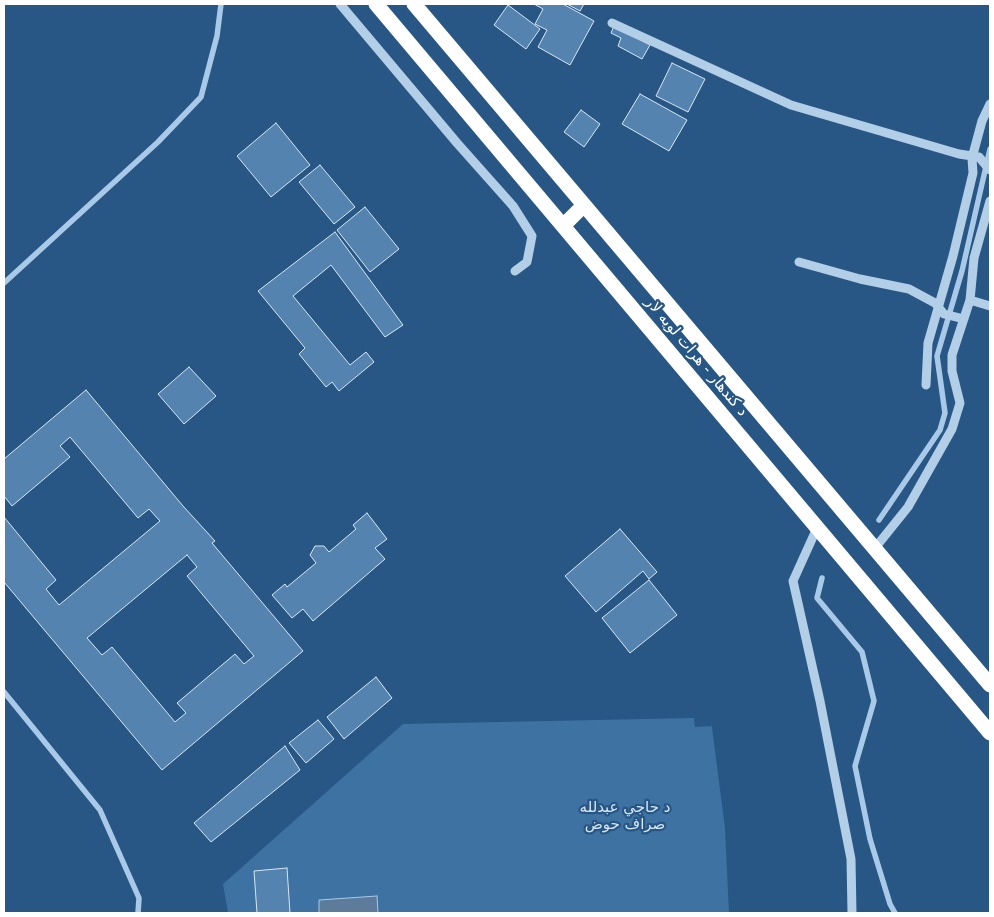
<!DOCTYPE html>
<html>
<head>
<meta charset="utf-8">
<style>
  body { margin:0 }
  #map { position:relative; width:994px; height:917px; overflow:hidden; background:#285785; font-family:"DejaVu Sans",sans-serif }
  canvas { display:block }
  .frame { position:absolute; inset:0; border:5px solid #fff; pointer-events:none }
</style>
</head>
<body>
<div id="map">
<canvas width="994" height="917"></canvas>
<div class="frame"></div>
</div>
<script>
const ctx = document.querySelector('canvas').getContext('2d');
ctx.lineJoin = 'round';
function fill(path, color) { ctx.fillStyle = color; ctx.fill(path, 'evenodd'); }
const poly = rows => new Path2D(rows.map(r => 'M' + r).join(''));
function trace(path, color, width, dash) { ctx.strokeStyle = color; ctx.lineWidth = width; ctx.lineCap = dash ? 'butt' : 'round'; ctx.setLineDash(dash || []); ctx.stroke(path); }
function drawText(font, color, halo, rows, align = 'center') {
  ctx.font = font + ' "DejaVu Sans",Cairo,sans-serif'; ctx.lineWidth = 4.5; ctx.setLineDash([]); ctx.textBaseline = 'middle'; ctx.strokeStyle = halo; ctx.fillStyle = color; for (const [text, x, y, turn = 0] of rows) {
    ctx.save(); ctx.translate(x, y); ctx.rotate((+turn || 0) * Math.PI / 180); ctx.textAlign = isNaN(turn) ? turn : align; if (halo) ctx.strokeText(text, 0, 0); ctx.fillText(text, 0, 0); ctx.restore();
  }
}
const green = poly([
  [694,718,695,727,712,726,711,720,725,828,729,913,228,913,223,884,403,724]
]);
const water = poly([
  [377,896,378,913,319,913,319,900,377,896]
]);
const stream = poly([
  [4,283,158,142,201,97,217,36,221,4],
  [879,520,940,430,945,413,937,356,962,271,990,149],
  [822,578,817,598,862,652,874,701,855,766,870,839,890,904,895,913],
  [4,692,100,810,139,898,138,913]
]);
const building = poly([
  [534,4,563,4,594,21,570,65,538,47,547,30,535,24,543,9,534,4],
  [567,4,584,4,580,11,567,4],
  [508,5,540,29,526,49,494,25,508,5],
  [614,26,650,45,642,59,618,46,621,38,611,33,614,26],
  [672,63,705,79,688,112,656,96,672,63],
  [640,94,687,120,669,151,622,124,640,94],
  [581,110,600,124,584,147,564,132,581,110],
  [276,123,310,165,271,197,237,156,276,123],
  [320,165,355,207,334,224,299,182,320,165],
  [365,207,399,249,370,272,337,230,365,207],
  [335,232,403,325,385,337,331,265,293,296,350,365,366,352,374,362,339,391,332,382,326,387,299,354,305,348,258,291,335,232],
  [189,367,216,396,184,424,158,394,189,367],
  [86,390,183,506,215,541,212,543,303,651,162,770,4,582,4,517,56,580,46,589,59,605,160,521,149,509,138,518,70,437,60,446,70,457,12,506,4,496,4,459,86,390],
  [187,555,197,567,187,576,254,656,244,664,235,654,177,703,186,713,175,722,112,647,102,655,87,638,187,555],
  [367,513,387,539,375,548,385,559,313,621,303,609,292,618,272,595,285,584,287,587,316,563,310,555,315,546,324,546,329,552,356,529,353,525,367,513],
  [620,529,657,572,649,579,643,571,596,612,565,576,620,529],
  [649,580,677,615,630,653,602,618,649,580],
  [376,677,392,698,344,739,327,717,376,677],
  [318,720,334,739,306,763,289,743,318,720],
  [285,746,300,770,211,842,194,823,285,746],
  [287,868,290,913,257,913,254,871,287,868]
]);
const minor = poly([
  [340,4,457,143,513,206,532,236,527,262,515,271],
  [612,23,791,105,959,154,979,157,990,170],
  [799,262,860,279,909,289,935,303,944,314,964,319],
  [970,300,990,306],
  [926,385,928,343,953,256,973,173,972,158,982,121,990,104],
  [817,528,793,581,820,701,851,859,852,913],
  [875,548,908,507,952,429,960,403,952,371,952,355,970,300,974,258,990,201]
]);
const highway = poly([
  [376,4,990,733],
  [414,4,990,685],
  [563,226,584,205]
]);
const streetNames = [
  ["د کندهار - هرات لويه لار",696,357,50]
];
const parkNames = [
  ["د حاجي عبدلله",625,808],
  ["صراف حوض",625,825]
];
fill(green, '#3d72a2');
fill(water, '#5d7c9c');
trace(water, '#a8cae8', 1);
trace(stream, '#a8cae8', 5.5);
fill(building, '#5583af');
trace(building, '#d7e7f6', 1);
trace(minor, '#b3cee7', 9);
trace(highway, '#fff', 15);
drawText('15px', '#fff', '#285785', streetNames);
drawText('15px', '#d7e7f6', '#285785', parkNames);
</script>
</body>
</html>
